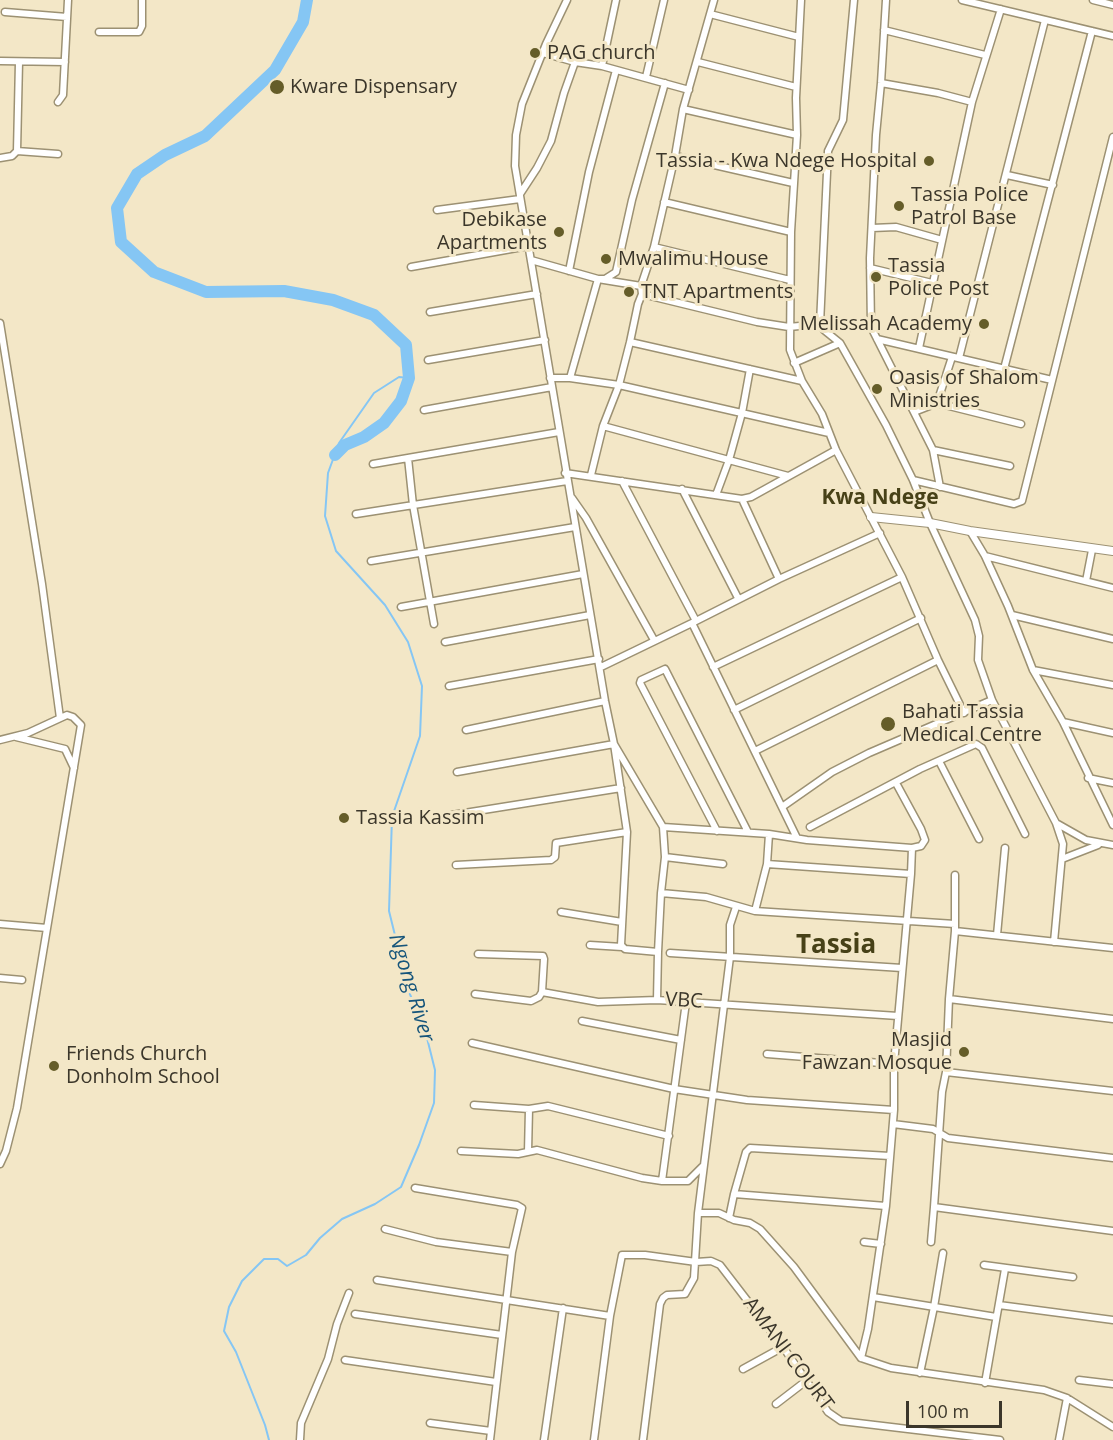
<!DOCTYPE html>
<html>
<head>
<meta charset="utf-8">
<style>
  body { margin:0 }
  #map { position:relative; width:1113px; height:1440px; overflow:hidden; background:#f3e7c7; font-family:"Open Sans",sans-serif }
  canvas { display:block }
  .scale { position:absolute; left:906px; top:1401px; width:96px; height:27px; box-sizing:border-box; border:3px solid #3b362a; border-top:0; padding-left:8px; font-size:18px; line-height:21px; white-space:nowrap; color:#3b362a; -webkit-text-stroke:4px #f3e7c7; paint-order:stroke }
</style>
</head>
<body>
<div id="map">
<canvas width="1113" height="1440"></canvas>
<div class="scale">100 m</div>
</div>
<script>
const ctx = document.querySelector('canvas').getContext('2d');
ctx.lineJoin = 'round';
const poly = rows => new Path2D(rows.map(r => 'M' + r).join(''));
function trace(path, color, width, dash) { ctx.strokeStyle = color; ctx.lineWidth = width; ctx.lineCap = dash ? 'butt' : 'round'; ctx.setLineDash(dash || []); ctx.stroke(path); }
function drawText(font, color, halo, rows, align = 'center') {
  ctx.font = font + ' "Open Sans",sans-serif'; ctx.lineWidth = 6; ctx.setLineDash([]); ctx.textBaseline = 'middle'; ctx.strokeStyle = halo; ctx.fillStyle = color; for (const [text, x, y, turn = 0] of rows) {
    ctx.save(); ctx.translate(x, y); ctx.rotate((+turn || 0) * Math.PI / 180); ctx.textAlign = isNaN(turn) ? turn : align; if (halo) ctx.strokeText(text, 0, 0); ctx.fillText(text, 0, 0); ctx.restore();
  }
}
const stream = poly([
  [269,1440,265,1425,236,1352,224,1331,229,1307,242,1281,264,1259,278,1259,287,1266,306,1255,320,1238,342,1219,375,1204,401,1187,419,1145,434,1103,435,1070,425,1030,409,992,389,911,392,817,420,736,422,686,408,642,385,605,336,551,325,516,328,473,339,443,374,393,399,377,409,378]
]);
const river = poly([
  [307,0,303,22,275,70,205,136,165,155,137,174,117,208,121,242,154,272,206,292,284,291,333,300,374,315,406,345,409,378,401,401,384,423,364,437,345,445,335,455]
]);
const minor = poly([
  [567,0,546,44,522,104,516,135,515,166,605,701,614,744,663,827,665,857,661,893,706,897,755,911,955,924],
  [801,0,796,98,797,135,791,232,790,350,802,381,822,414,836,450,902,577,938,660,964,713],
  [854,0,843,120,828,151,820,324,824,330,840,343,886,425,913,480,930,523,975,620,979,636,978,660,992,700,1056,823,1063,844,1054,942],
  [886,0,881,83,876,135,870,258,871,327,933,450,940,487],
  [962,0,1113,36],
  [1093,0,1113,5],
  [5,12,67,17],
  [710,14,799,37],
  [884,30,985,55],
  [99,32,139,32,142,26,142,0],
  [543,53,575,62],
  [0,61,65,62],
  [698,62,796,87],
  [602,66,616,0],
  [646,77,664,0],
  [881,83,938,93,972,102],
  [58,102,63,95,68,0],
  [683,109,797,135],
  [17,151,58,154],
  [675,156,793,183],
  [0,158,12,156,17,151,19,62],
  [1007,175,1053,185],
  [520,194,537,168,551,141,564,93,575,62,602,66,689,90],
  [664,202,791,232],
  [437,210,520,199],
  [872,228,896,227,942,240],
  [654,247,790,280],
  [531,260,598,279,605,279,616,272,632,200,665,83],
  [411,267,528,246],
  [870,268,932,283],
  [569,271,589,172,616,70],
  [642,294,757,322,789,327,820,324],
  [430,312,537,294],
  [0,323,42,584,60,718],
  [877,339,1052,380],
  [630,342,802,381],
  [919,348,972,102,1001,9],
  [959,358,1045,20],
  [428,360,545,340],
  [794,363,840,343],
  [1004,369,1092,31],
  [550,378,570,378,619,385,829,433],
  [570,378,598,279,641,286],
  [937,403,1021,424],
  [424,410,552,387],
  [914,412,937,403,952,357],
  [603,426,788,476],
  [933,450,1010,466],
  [408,458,413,505,434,624],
  [373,464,559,432],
  [565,473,742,499,751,497,836,450],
  [591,475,603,426,619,385,630,342,638,304,642,294,641,286,654,247,675,156,683,109,714,0],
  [913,480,1014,504,1022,501,1113,137],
  [622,481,696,621],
  [682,489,738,598],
  [716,495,729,460,742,413,750,369],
  [572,498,586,518,654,640],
  [742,499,779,579],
  [356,514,567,481],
  [970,531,985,556,1008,606,1033,670,1063,722,1113,825],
  [985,556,1113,588],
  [371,561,575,527],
  [1086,581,1092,550],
  [401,607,583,574],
  [1012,615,1113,639],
  [692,623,797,838],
  [445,642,590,615],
  [601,667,692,623,779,579,880,533],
  [713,667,902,577],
  [1033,670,1113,685],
  [449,686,599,659],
  [734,710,921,618],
  [1063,722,1113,733],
  [466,730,605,701],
  [16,737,65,749,74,768],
  [0,740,28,733,67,715,73,717,81,725,17,1108,6,1151,0,1164],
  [755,751,938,660],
  [939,761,979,839],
  [457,772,614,744,627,832,621,945,625,949,658,952,657,1000],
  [1088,778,1113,783],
  [782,807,832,772,869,753,992,700],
  [452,815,621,788],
  [1056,823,1086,840,1113,845],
  [663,827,769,834,807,840,912,848,921,846,925,840,921,829,896,783],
  [810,827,920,769,976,744,982,748,1025,834],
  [717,831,640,683,641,680,665,669,748,832],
  [912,848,911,874,894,1064,894,1110,886,1206,868,1329,861,1358,891,1368,1044,1390,1067,1398,1113,1427],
  [665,857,723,864],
  [1062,859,1098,845],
  [767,864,911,874],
  [456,865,551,860,555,857,556,843,627,832],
  [955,875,955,931,949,999,1113,1019],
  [755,911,767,864,769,834],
  [561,912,622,922],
  [0,924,47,928],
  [955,931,1113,948],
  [997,935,1005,848],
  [590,945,622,947],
  [658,952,661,893],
  [670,953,902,968],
  [478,954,543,956,544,959,542,992],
  [0,978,22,980],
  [475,994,531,1001,539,997,542,992,598,1002,657,1000,898,1016],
  [582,1021,681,1040],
  [472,1043,674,1089,747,1100,894,1110],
  [767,1054,894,1064],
  [946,1072,949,999],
  [1113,1091,946,1072,942,1092,934,1207,1113,1231],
  [474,1105,529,1109,548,1106,669,1136],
  [893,1124,933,1129,948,1138,1113,1158],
  [461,1151,518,1154,537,1150,642,1178,662,1181,688,1181,702,1167],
  [528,1152,529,1109],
  [662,1181,686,1002],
  [415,1188,517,1205,522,1208,512,1252,490,1440],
  [734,1194,746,1152,750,1148,890,1156],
  [698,1213,719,1213,734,1220,750,1223,760,1229,794,1267,861,1358],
  [729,1218,734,1194,886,1206],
  [385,1229,436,1242,512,1252],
  [864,1242,881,1244],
  [931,1242,934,1207],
  [984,1265,1073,1277],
  [377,1280,610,1316],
  [873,1297,996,1317],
  [999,1305,1113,1320],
  [355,1314,502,1335],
  [345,1360,496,1382],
  [743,1369,783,1347],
  [920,1373,934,1307,943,1253],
  [1079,1380,1113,1384],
  [985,1383,1005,1269],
  [776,1404,806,1381],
  [430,1423,491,1431],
  [300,1440,301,1423,328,1359,337,1324,349,1293],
  [544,1440,563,1308],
  [594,1440,610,1316,622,1255,645,1255,696,1262,711,1261,720,1265,783,1347,828,1412,841,1421,1000,1440],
  [643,1440,660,1304,663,1298,667,1295,685,1294,694,1278,698,1213,730,957,730,925,736,907],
  [1059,1440,1067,1398]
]);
const tertiary = poly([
  [871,517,930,523,970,531,1113,551]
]);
const markers = [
  [535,53,6,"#655d29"],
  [277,87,8,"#655d29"],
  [929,161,6,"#655d29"],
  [899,206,6,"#655d29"],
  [559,232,6,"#655d29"],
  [606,259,6,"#655d29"],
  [876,277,6,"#655d29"],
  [629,292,6,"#655d29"],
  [984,324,6,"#655d29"],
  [877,389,6,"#655d29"],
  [888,724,8,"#655d29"],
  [344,818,6,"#655d29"],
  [964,1052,6,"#655d29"],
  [54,1066,6,"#655d29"]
];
const poiNames = [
  ["PAG church",547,53],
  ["Kware Dispensary",290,87],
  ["Tassia - Kwa Ndege Hospital",917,161,"right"],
  ["Tassia Police",911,195],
  ["Patrol Base",911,218],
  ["Debikase",547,220,"right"],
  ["Apartments",547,243,"right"],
  ["Mwalimu House",618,259],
  ["Tassia",888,266],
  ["Police Post",888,289],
  ["TNT Apartments",641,292],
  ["Melissah Academy",972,324,"right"],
  ["Oasis of Shalom",889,378],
  ["Ministries",889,401],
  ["Bahati Tassia",902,712],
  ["Medical Centre",902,735],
  ["Tassia Kassim",356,818],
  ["Masjid",952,1040,"right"],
  ["Fawzan Mosque",952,1063,"right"],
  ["Friends Church",66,1054],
  ["Donholm School",66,1077]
];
const streetNames = [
  ["VBC",684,1001,3],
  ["AMANI COURT",788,1354,53]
];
const neighbourhoodNames = [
  ["Kwa Ndege",880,498]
];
const waterNames = [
  ["Ngong River",411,988,73]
];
const districtNames = [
  ["Tassia",836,946]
];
trace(stream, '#85c6f4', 2);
trace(river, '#85c6f4', 12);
trace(minor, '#9c9173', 9);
trace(tertiary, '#9c9173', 10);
trace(minor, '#fff', 6);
trace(tertiary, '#fff', 8);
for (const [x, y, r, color] of markers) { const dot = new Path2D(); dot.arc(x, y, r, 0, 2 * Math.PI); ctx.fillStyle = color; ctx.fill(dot); trace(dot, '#f3e7c7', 2); }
drawText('20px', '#3b362a', '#f3e7c7', poiNames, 'left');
drawText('20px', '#3b362a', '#f3e7c7', streetNames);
drawText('bold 21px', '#474117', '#f3e7c7', neighbourhoodNames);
drawText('italic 21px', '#16557b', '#f3e7c7', waterNames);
drawText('bold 26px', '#474117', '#f3e7c7', districtNames);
</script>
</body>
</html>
